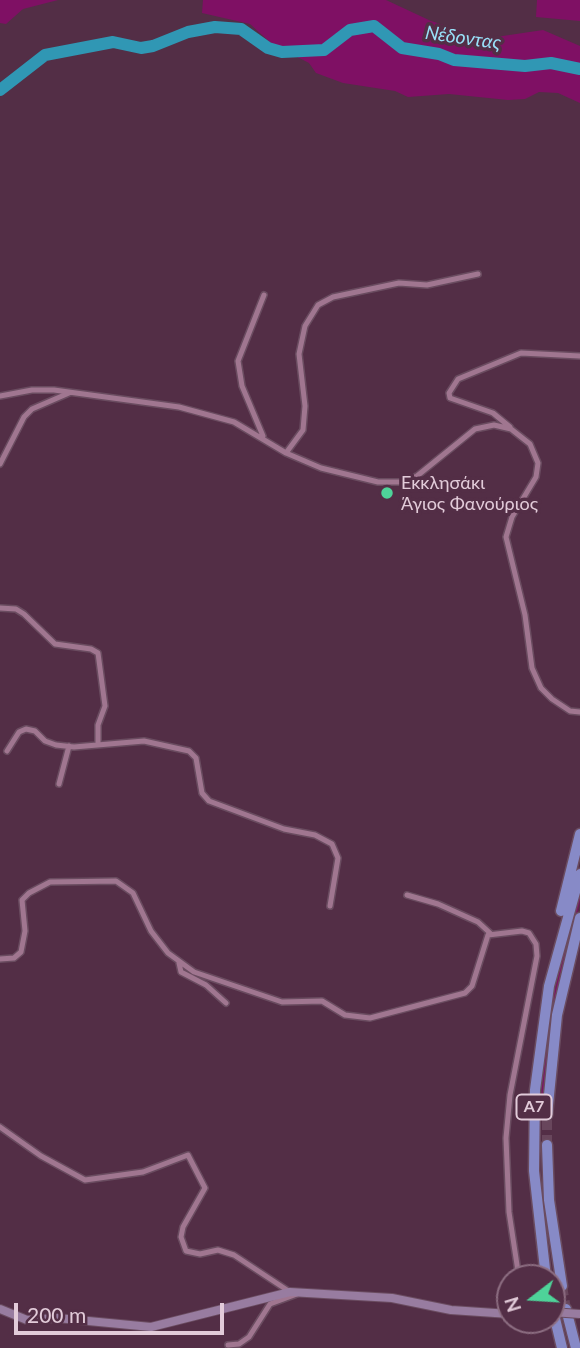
<!DOCTYPE html>
<html>
<head>
<meta charset="utf-8">
<style>
  body { margin:0 }
  #map { position:relative; width:580px; height:1348px; overflow:hidden; background:#532e46; font-family:Lato,sans-serif }
  canvas { display:block }
  .north { position:absolute; left:496px; top:1264px; width:70px; height:70px; box-sizing:border-box; background:#532e46; border:2px solid #8c6d81; border-radius:50%; rotate:253deg; font-size:19px; font-weight:700; line-height:28px; text-align:center; color:#e2cbd9 }
  .north::after { content:''; display:block; margin:auto; width:24px; height:32px; background:#4ed399; clip-path:polygon(50% 0,100% 100%,50% 72%,0 100%) }
  .scale { position:absolute; left:14px; top:1303px; width:210px; height:32px; box-sizing:border-box; border:4px solid #e2cbd9; border-top:0; padding-left:9px; font-size:21px; line-height:24px; white-space:nowrap; color:#e2cbd9; -webkit-text-stroke:5px #532e46; paint-order:stroke }
</style>
</head>
<body>
<div id="map">
<canvas width="580" height="1348"></canvas>
<div class="north">N</div>
<div class="scale">200 m</div>
</div>
<script>
const ctx = document.querySelector('canvas').getContext('2d');
ctx.lineJoin = 'round';
function fill(path, color) { ctx.fillStyle = color; ctx.fill(path, 'evenodd'); }
const poly = rows => new Path2D(rows.map(r => 'M' + r).join(''));
function trace(path, color, width, dash) { ctx.strokeStyle = color; ctx.lineWidth = width; ctx.lineCap = dash ? 'butt' : 'round'; ctx.setLineDash(dash || []); ctx.stroke(path); }
function drawText(font, color, halo, rows, align = 'center') {
  ctx.font = font + ' Lato,sans-serif'; ctx.lineWidth = 7; ctx.setLineDash([]); ctx.textBaseline = 'middle'; ctx.strokeStyle = halo; ctx.fillStyle = color; for (const [text, x, y, turn = 0] of rows) {
    ctx.save(); ctx.translate(x, y); ctx.rotate((+turn || 0) * Math.PI / 180); ctx.textAlign = isNaN(turn) ? turn : align; if (halo) ctx.strokeText(text, 0, 0); ctx.fillText(text, 0, 0); ctx.restore();
  }
}
const green = poly([
  [0,0,58,0,23,9,6,24,0,23],
  [203,0,386,0,431,21,479,36,496,37,543,30,580,46,580,103,558,93,539,92,525,99,508,100,449,94,408,97,395,91,343,83,316,73,309,63,272,44,250,24,202,13],
  [537,0,580,0,580,21,536,17],
  [580,890,580,901,553,1013,543,1116,539,1117,549,1013]
]);
const river = poly([
  [0,90,45,55,113,42,141,48,153,46,188,32,215,27,241,29,268,48,282,52,324,50,350,30,374,26,402,48,439,54,454,60,525,66,551,63,580,69]
]);
const highwayTunnel = poly([
  [547,1145,547,1115],
  [562,1286,566,1309]
]);
const street = poly([
  [0,396,32,390,54,390,179,407,234,422,286,453,321,468,378,482,402,482,417,476,475,429,494,425,511,429,530,444,538,463,536,477,512,517,506,537,525,615,532,668,541,688,552,699,570,711,580,712],
  [510,427,493,413,450,398,449,393,458,379,521,353,580,356],
  [263,436,242,386,238,361,264,295],
  [286,453,303,430,305,406,299,354,305,326,318,305,333,297,399,283,427,285,478,274],
  [0,464,24,417,32,409,69,393],
  [0,608,16,609,24,614,55,644,91,649,98,653,105,706,98,725,98,743],
  [7,751,19,732,26,729,35,731,45,741,56,745,74,747,144,741,189,751,196,758,202,793,209,801,284,829,315,835,332,844,338,858,330,906],
  [59,784,69,746],
  [407,895,438,904,478,922,490,933],
  [0,959,14,958,21,952,25,931,22,900,29,893,50,882,116,881,133,893,151,931,168,953,194,972,282,1002,322,1001,345,1015,370,1018,465,993,472,986,488,935,522,931,529,933,536,944,537,956,510,1095,506,1138,509,1212,519,1278],
  [179,963,181,972,206,985,226,1003],
  [0,1127,41,1156,85,1180,143,1172,188,1155,205,1188,183,1227,181,1237,186,1251,200,1254,218,1250,234,1255,290,1292],
  [228,1345,239,1344,249,1337,270,1304,297,1294]
]);
const secondary = poly([
  [0,1309,27,1320,57,1318,151,1327,290,1292,392,1298,451,1310,510,1314]
]);
const highway = poly([
  [561,911,580,834],
  [547,1115,557,1015,580,918],
  [547,1145,549,1200,562,1286],
  [546,1278,534,1171,535,1090,549,986,580,874],
  [552,1306,562,1348],
  [566,1309,576,1348]
]);
const secondaryBridge = poly([
  [552,1312,580,1314]
]);
const markers = [
  [387,493,7,"#4ed399"]
];
const shields = [
  [534,1107,35]
];
const shieldNames = [
  ["Α7",534,1107]
];
const poiNames = [
  ["Εκκλησάκι",401,483],
  ["Άγιος Φανούριος",401,504]
];
const waterNames = [
  ["Νέδoντας",463,38,8]
];
fill(green, '#7f1064');
trace(river, '#3097b4', 12);
trace(highwayTunnel, '#68465c', 10, [10, 5]);
trace(street, '#6a4c60', 8);
trace(secondary, '#6a4c60', 10);
trace(highway, '#6a4c60', 13);
trace(street, '#a07690', 5);
trace(secondary, '#987ca0', 8);
trace(highway, '#878ac7', 10);
trace(secondaryBridge, '#6a4c60', 10, []);
trace(secondaryBridge, '#987ca0', 8);
for (const [x, y, r, color] of markers) { const dot = new Path2D(); dot.arc(x, y, r, 0, 2 * Math.PI); ctx.fillStyle = color; ctx.fill(dot); trace(dot, '#532e46', 2.5); }
for (const [x, y, w] of shields) { const box = new Path2D(); box.roundRect(x - w / 2, y - 12.5, w, 25, 5); ctx.fillStyle = '#532e46'; ctx.fill(box); trace(box, '#e2cbd9', 2); }
drawText('bold 16px', '#e2cbd9', null, shieldNames);
drawText('18px', '#e2cbd9', '#532e46', poiNames, 'left');
drawText('italic 19px', '#99e1f9', '#532e46', waterNames);
</script>
</body>
</html>
